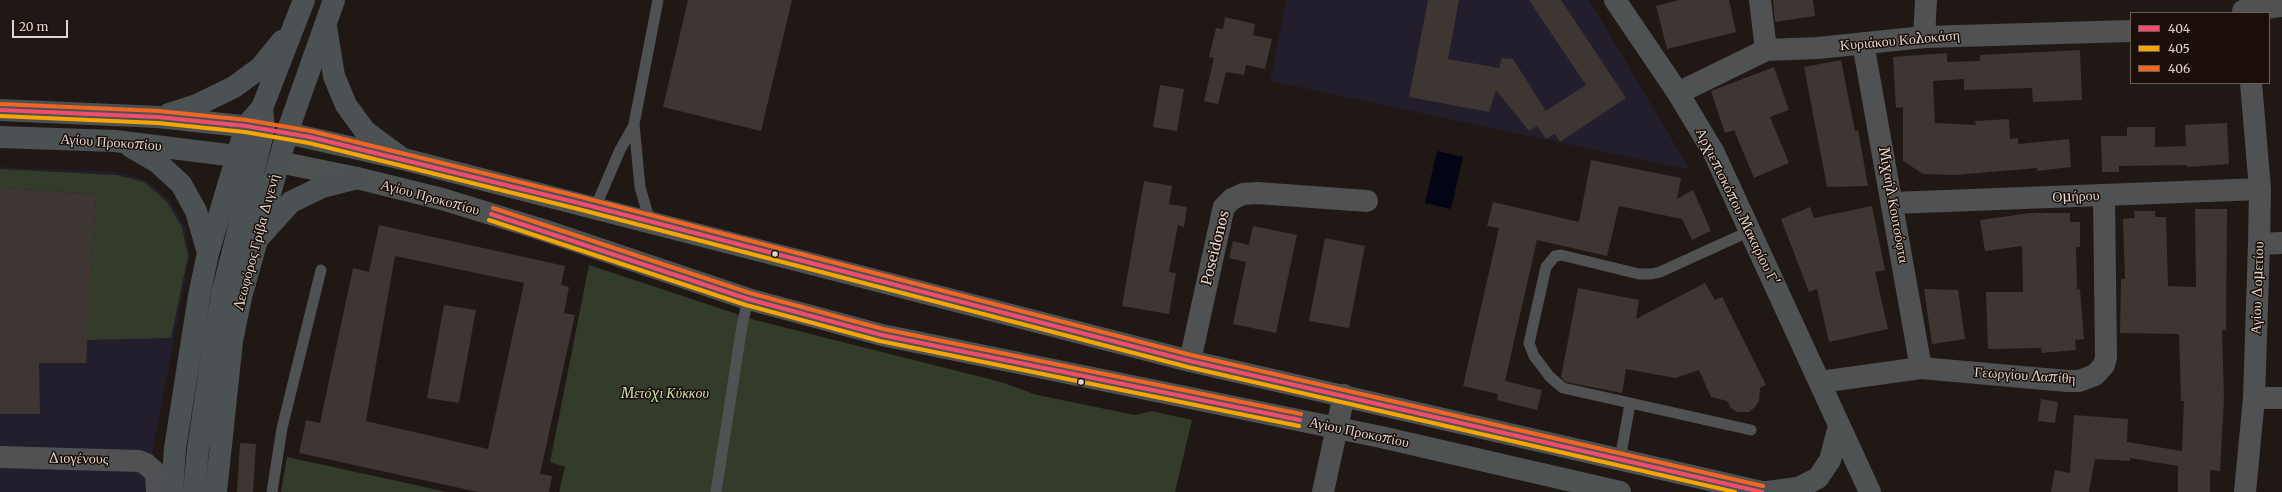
<!DOCTYPE html>
<html>
<head>
<meta charset="utf-8">
<style>
  body { margin:0 }
  #map { position:relative; width:2282px; height:492px; overflow:hidden; background:#201815; font-family:Merriweather,serif }
  canvas { display:block }
  .legend { position:absolute; left:2130px; top:12px; width:140px; height:72px; box-sizing:border-box; background:#1b0e08; border:1px solid #695e58; margin:0; padding:5px 7px; list-style:none; font-size:12px; color:#dfd6d1 }
  .legend li { display:flex; align-items:center; gap:8px; height:20px }
  .legend b { width:20px; border:1px solid #695e58 }
  .scale { position:absolute; left:12px; top:20px; width:56px; height:18px; box-sizing:border-box; border:2px solid #dfd6d1; border-top:0; padding-left:5px; font-size:12px; line-height:14px; white-space:nowrap; color:#dfd6d1; -webkit-text-stroke:3px #1b0e08; paint-order:stroke }
</style>
</head>
<body>
<div id="map">
<canvas width="2282" height="492"></canvas>
<ul class="legend">
<li><b style="height:5px;background:#f44d6c"></b>404</li>
<li><b style="height:5px;background:#f7a600"></b>405</li>
<li><b style="height:5px;background:#f26522"></b>406</li>
</ul>
<div class="scale">20 m</div>
</div>
<script>
const ctx = document.querySelector('canvas').getContext('2d');
ctx.lineJoin = 'round';
function fill(path, color) { ctx.fillStyle = color; ctx.fill(path, 'evenodd'); }
const poly = rows => new Path2D(rows.map(r => 'M' + r).join(''));
function trace(path, color, width, dash) { ctx.strokeStyle = color; ctx.lineWidth = width; ctx.lineCap = dash ? 'butt' : 'round'; ctx.setLineDash(dash || []); ctx.stroke(path); }
function drawText(font, color, halo, rows, align = 'center') {
  ctx.font = font + ' Merriweather,serif'; ctx.lineWidth = 3; ctx.setLineDash([]); ctx.textBaseline = 'middle'; ctx.strokeStyle = halo; ctx.fillStyle = color; for (const [text, x, y, turn = 0] of rows) {
    ctx.save(); ctx.translate(x, y); ctx.rotate((+turn || 0) * Math.PI / 180); ctx.textAlign = isNaN(turn) ? turn : align; if (halo) ctx.strokeText(text, 0, 0); ctx.fillText(text, 0, 0); ctx.restore();
  }
}
const education = poly([
  [1286,0,1589,0,1690,170,1270,81],
  [0,167,117,172,146,180,169,200,185,226,190,256,153,449,150,492,0,492]
]);
const green = poly([
  [0,169,116,175,144,182,167,202,182,227,188,256,171,338,87,340,96,194,0,188],
  [589,265,755,320,1001,382,1037,395,1135,415,1151,411,1192,420,1175,492,559,492,565,467,550,462],
  [287,457,402,482,446,492,281,492]
]);
const water = poly([
  [1437,151,1463,157,1451,209,1425,203]
]);
const building = poly([
  [688,0,792,0,761,131,663,107],
  [1428,0,1459,0,1448,59,1499,68,1502,58,1513,59,1546,111,1586,85,1529,0,1561,0,1626,98,1560,142,1555,134,1546,139,1537,126,1529,131,1496,90,1489,112,1409,97],
  [1679,0,1729,0,1736,32,1667,49,1656,6],
  [1773,0,1813,0,1815,16,1775,22],
  [1225,17,1255,24,1253,35,1272,39,1265,69,1246,65,1244,75,1226,72,1218,104,1204,101,1214,58,1209,57,1216,28,1223,29],
  [2080,50,2082,100,2033,102,2032,88,1964,90,1964,79,1933,81,1935,123,1976,125,1975,121,2009,119,2010,139,2018,138,2018,144,2069,139,2071,167,2037,171,2037,168,1955,175,1923,174,1903,161,1903,107,1896,108,1893,57,1947,53,1947,62,1980,61,1980,55],
  [1841,60,1855,131,1858,130,1868,186,1827,187,1804,67],
  [1774,67,1789,110,1770,117,1789,163,1754,178,1734,130,1725,133,1711,91],
  [1160,85,1184,89,1177,131,1153,127],
  [2227,123,2229,164,2187,167,2187,165,2119,166,2119,172,2102,172,2101,136,2127,136,2127,127,2155,127,2155,147,2186,146,2185,125],
  [1591,160,1681,178,1677,199,1693,190,1711,231,1692,240,1682,219,1619,206,1607,256,1537,240,1505,381,1542,390,1537,410,1497,400,1498,394,1463,386,1499,228,1487,226,1493,202,1579,222],
  [1144,181,1172,186,1169,204,1187,207,1184,227,1178,225,1169,272,1176,273,1169,314,1122,306],
  [0,188,96,194,86,363,39,363,40,414,0,414],
  [1872,206,1885,270,1875,272,1888,329,1829,342,1817,289,1809,292,1781,219,1810,207,1814,218],
  [2195,209,2227,209,2226,330,2222,330,2224,400,2220,471,2210,470,2210,492,2178,492,2178,466,2130,458,2130,461,2095,459,2089,492,2051,492,2055,470,2070,473,2074,415,2128,419,2127,442,2182,451,2184,401,2181,401,2179,334,2120,333,2121,279,2125,279,2123,219,2135,218,2134,211,2155,211,2155,217,2166,217,2168,286,2196,287],
  [2030,213,2070,213,2070,222,2080,222,2080,247,2076,247,2077,290,2080,289,2084,339,2075,340,2076,350,2042,353,2041,348,1988,349,1986,292,2023,292,2022,246,1985,251,1980,220],
  [379,225,565,266,561,285,569,287,564,313,575,315,540,474,552,476,549,492,478,492,299,453,306,420,320,423,353,268,369,272],
  [395,256,524,283,488,449,366,421],
  [1253,226,1297,235,1276,333,1233,324,1246,262,1229,258,1233,241,1249,245],
  [1325,238,1365,246,1349,328,1309,321],
  [1705,283,1715,300,1722,297,1766,385,1760,388,1759,401,1755,407,1749,412,1737,412,1731,408,1727,401,1711,397,1699,370,1675,378,1626,369,1622,393,1566,382,1561,377,1578,288,1639,300,1636,319],
  [1924,289,1958,290,1965,339,1932,344],
  [444,305,476,310,459,403,427,398],
  [2041,399,2058,402,2055,423,2038,421],
  [240,443,256,444,253,492,237,492]
]);
const lane = poly([
  [595,208,620,150,634,125],
  [650,222,640,187,634,124,658,0],
  [1750,231,1660,272,1651,274,1639,274,1561,255,1555,256,1546,267,1529,343,1534,356,1550,377,1563,388,1751,430],
  [1620,459,1630,404],
  [272,492,282,428,321,270],
  [716,492,742,326,748,299]
]);
const street = poly([
  [1760,0,1766,50],
  [2243,11,2282,6],
  [1924,37,1926,0],
  [1863,43,1921,368],
  [1678,93,1766,50,1818,48,1924,37,2131,31],
  [1893,203,2260,189],
  [2259,244,2282,243],
  [1190,361,1222,215,1224,207,1232,199,1243,194,1257,193,1367,201],
  [1820,382,1921,368,2067,381,2079,381,2095,375,2104,365,2106,357,2104,196],
  [2254,398,2282,398],
  [0,457,139,461,146,464,156,473,157,492],
  [1323,492,1344,395],
  [2245,492,2254,398,2259,244,2260,189,2251,83]
]);
const secondary = poly([
  [1615,0,1678,93,1714,153,1870,492],
  [287,133,403,159,1190,361,1762,492],
  [279,162,357,178,442,199,543,230,748,299,882,335,1381,437,1620,492],
  [1767,492,1798,488,1818,478,1830,460,1839,426]
]);
const primary = poly([
  [326,27,334,76,346,105,365,131,403,159],
  [0,110,158,117,260,128],
  [169,114,197,105,234,87,260,68,282,41],
  [0,137,115,141,252,158],
  [131,147,157,162,181,184,196,211,208,253],
  [261,235,291,202,322,187,357,178],
  [172,492,175,448,199,296,208,253,246,126,262,108,304,0],
  [194,492,198,449,215,335,222,294,264,129,262,108],
  [216,492,232,341,241,297,287,133,334,0]
]);
const bus1 = poly([
  [0,110,158,117,246,126,310,137,579,203,1190,361,1762,492],
  [491,214,748,299,882,335,1300,420]
]);
const bus2 = poly([
  [0,116,158,123,245,132,309,143,578,209,1188,367,1735,492],
  [489,220,746,305,880,341,1299,426]
]);
const bus3 = poly([
  [0,104,159,111,247,120,311,131,581,197,1191,355,1763,486],
  [493,208,750,293,883,329,1301,414]
]);
const markers = [
  [775,254,3.5,"#dfd6d1"],
  [1081,382,3.5,"#dfd6d1"]
];
const streetNames = [
  ["Κυριάκου Κολοκάση",1900,41,-5],
  ["Αγίου Προκοπίου",111,143,4],
  ["Ομήρου",2076,197,-2],
  ["Αγίου Προκοπίου",430,198,15],
  ["Μιχαήλ Κουτσόφτα",1893,205,80],
  ["Αρχιεπισκόπου Μακαρίου Γ'",1737,207,64],
  ["Λεωφόρος Γρίβα Διγενή",257,242,-75],
  ["Poseidonos",1216,248,-76],
  ["Αγίου Δομετίου",2258,288,-88],
  ["Γεωργίου Λαπίθη",2025,376,4],
  ["Αγίου Προκοπίου",1359,433,12],
  ["Διογένους",78,459,1]
];
const parkNames = [
  ["Μετόχι Κύκκου",665,394]
];
fill(education, '#231e2b');
fill(green, '#333b2b');
fill(water, '#030514');
fill(building, '#3e3633');
trace(lane, '#4f5152', 11);
trace(street, '#4f5152', 22);
trace(secondary, '#4f5253', 22);
trace(primary, '#4c5254', 22);
trace(bus1, '#f44d6c', 4);
trace(bus2, '#f7a600', 4);
trace(bus3, '#f26522', 4);
for (const [x, y, r, color] of markers) { const dot = new Path2D(); dot.arc(x, y, r, 0, 2 * Math.PI); ctx.fillStyle = color; ctx.fill(dot); trace(dot, '#1b0e08', 1.5); }
drawText('14px', '#dfd6d1', '#1b0e08', streetNames);
drawText('italic 14px', '#c7e3ae', '#1b0e08', parkNames);
</script>
</body>
</html>
